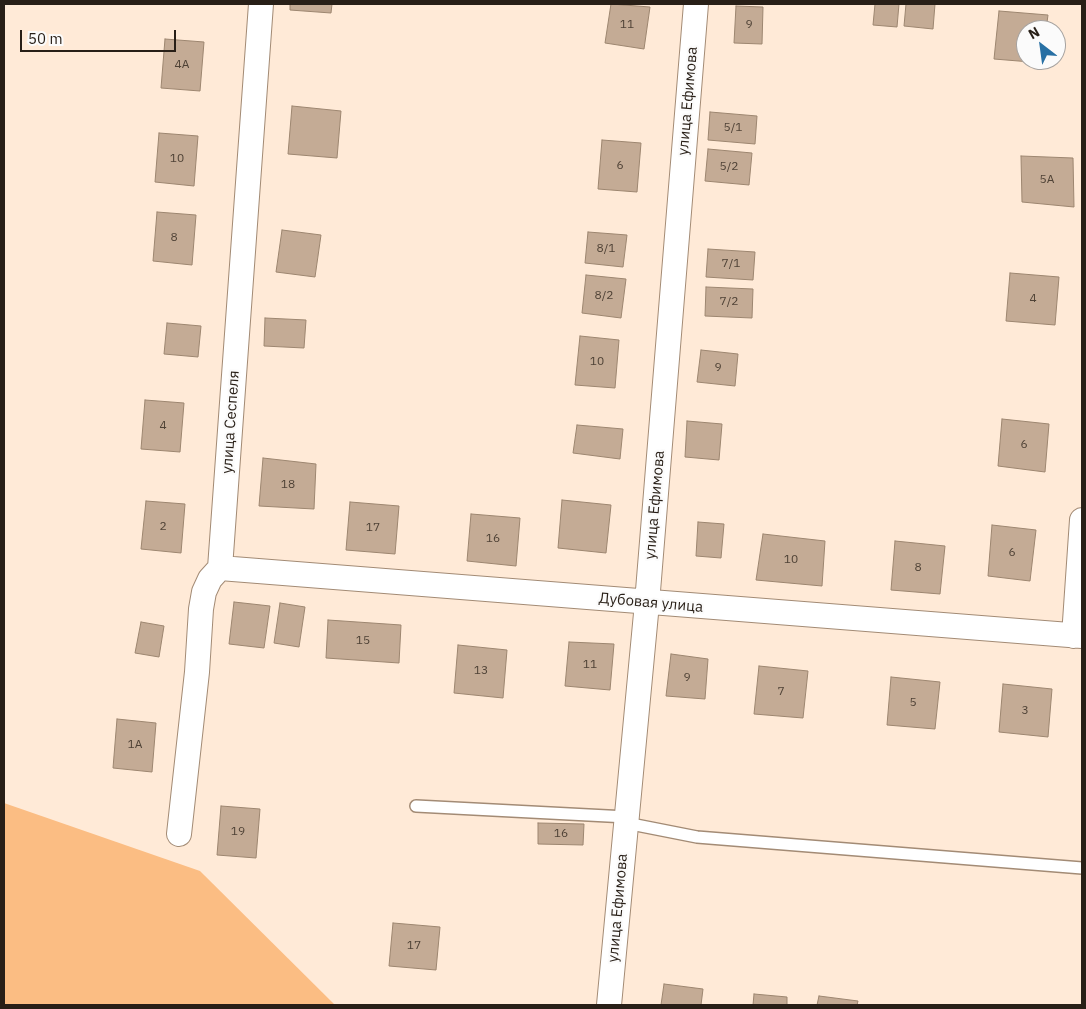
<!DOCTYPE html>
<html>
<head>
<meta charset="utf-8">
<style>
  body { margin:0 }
  #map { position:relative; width:1086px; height:1009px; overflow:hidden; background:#ffead7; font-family:"IBM Plex Sans",sans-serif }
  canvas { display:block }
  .frame { position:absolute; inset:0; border:5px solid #281f17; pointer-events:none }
  .north { position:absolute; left:1016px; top:20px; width:50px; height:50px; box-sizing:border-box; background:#fbfbfb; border:1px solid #a7a3a0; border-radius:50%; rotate:330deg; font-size:14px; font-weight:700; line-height:20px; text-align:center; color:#281f17 }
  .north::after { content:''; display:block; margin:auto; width:18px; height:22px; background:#2870a4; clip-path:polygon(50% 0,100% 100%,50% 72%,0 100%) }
  .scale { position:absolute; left:20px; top:30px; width:156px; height:22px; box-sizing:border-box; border:2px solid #281f17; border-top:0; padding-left:6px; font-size:15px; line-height:18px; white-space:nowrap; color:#281f17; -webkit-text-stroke:4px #fbfbfb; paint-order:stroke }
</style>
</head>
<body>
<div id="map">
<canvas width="1086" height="1009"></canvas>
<div class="frame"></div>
<div class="north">N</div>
<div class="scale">50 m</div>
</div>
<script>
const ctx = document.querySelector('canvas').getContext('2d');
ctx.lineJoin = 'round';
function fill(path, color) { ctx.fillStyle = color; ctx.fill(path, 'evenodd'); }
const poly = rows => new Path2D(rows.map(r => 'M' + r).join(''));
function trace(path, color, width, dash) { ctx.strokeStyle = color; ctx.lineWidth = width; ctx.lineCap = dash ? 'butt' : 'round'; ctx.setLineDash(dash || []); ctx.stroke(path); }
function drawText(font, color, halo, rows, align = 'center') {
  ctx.font = font + ' "IBM Plex Sans",sans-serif'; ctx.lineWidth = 4.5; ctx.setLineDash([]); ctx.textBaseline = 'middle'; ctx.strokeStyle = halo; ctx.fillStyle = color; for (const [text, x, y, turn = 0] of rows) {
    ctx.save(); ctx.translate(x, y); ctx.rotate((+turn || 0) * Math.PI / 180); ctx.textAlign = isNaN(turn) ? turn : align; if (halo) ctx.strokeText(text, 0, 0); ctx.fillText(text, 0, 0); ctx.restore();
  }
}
const green = poly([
  [4,803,200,871,335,1005,4,1005]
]);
const building = poly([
  [290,4,332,4,331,13,290,10,290,4],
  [611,4,650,7,644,49,605,43,611,4],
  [875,4,899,4,897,27,873,25,875,4],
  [906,4,935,4,933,29,904,26,906,4],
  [736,6,763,7,762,44,734,43,736,6],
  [999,11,1048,15,1046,30,1026,30,1026,60,1044,60,1043,63,994,59,999,11],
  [165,39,204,42,200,91,161,88,165,39],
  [292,106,341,111,337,158,288,154,292,106],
  [710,112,757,116,755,144,708,140,710,112],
  [159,133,198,136,194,186,155,182,159,133],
  [602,140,641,143,637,192,598,189,602,140],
  [708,149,752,153,749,185,705,181,708,149],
  [1021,156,1073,158,1074,207,1022,202,1021,156],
  [157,212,196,215,192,265,153,261,157,212],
  [282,230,321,235,315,277,276,272,282,230],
  [588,232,627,235,623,267,585,263,588,232],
  [708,249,755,252,753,280,706,277,708,249],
  [1010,273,1059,277,1055,325,1006,321,1010,273],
  [586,275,626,279,621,318,582,313,586,275],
  [706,287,753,289,752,318,705,316,706,287],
  [265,318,306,320,304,348,264,346,265,318],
  [167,323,201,326,198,357,164,354,167,323],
  [580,336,619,340,615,388,575,385,580,336],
  [701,350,738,354,735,386,697,382,701,350],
  [145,400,184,403,180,452,141,449,145,400],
  [1002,419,1049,424,1045,472,998,466,1002,419],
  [687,421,722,424,719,460,685,457,687,421],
  [577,425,623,429,620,459,573,453,577,425],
  [263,458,316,464,314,509,259,506,263,458],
  [562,500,611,505,606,553,558,548,562,500],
  [146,501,185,504,181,553,141,549,146,501],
  [350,502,399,506,395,554,346,550,350,502],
  [471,514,520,518,516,566,467,561,471,514],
  [698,522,724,524,721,558,696,556,698,522],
  [992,525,1036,530,1030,581,988,576,992,525],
  [763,534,825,541,822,586,756,580,763,534],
  [895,541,945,546,940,594,891,590,895,541],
  [234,602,270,606,264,648,229,644,234,602],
  [280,603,305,607,299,647,274,643,280,603],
  [328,620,401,625,399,663,326,658,328,620],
  [141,622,164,626,159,657,135,653,141,622],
  [569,642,614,644,610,690,565,686,569,642],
  [458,645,507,650,503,698,454,693,458,645],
  [671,654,708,659,705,699,666,696,671,654],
  [759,666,808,671,803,718,754,714,759,666],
  [891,677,940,682,935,729,887,725,891,677],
  [1003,684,1052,689,1048,737,999,732,1003,684],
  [117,719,156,723,152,772,113,768,117,719],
  [221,806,260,809,256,858,217,855,221,806],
  [538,823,584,824,583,845,538,844,538,823],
  [393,923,440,927,436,970,389,966,393,923],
  [664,984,703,989,701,1005,661,1005,664,984],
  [754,994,787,997,787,1005,753,1005,754,994],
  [819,996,858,1001,857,1005,817,1005,819,996]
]);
const service = poly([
  [416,806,627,817],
  [626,823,697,837,1082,868]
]);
const minor = poly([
  [220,568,1082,636],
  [1074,636,1082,520],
  [179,834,197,672,201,609,204,592,210,579,220,568,261,4],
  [609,1005,647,603,696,4]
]);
const numberNames = [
  ["11",627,25],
  ["9",749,25],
  ["4А",182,65],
  ["5/1",733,128],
  ["10",177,159],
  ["6",620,166],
  ["5/2",729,167],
  ["5А",1047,180],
  ["8",174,238],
  ["8/1",606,249],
  ["7/1",731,264],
  ["8/2",604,296],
  ["4",1033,299],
  ["7/2",729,302],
  ["10",597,362],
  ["9",718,368],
  ["4",163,426],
  ["6",1024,445],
  ["18",288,485],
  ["2",163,527],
  ["17",373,528],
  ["16",493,539],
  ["6",1012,553],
  ["10",791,560],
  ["8",918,568],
  ["15",363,641],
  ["11",590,665],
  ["13",481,671],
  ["9",687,678],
  ["7",781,692],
  ["5",913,703],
  ["3",1025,711],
  ["1А",135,745],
  ["19",238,832],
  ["16",561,834],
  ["17",414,946]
];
const streetNames = [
  ["улица Ефимова",688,101,-85],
  ["улица Сеспеля",231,422,-86],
  ["улица Ефимова",655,505,-85],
  ["Дубовая улица",651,603,5],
  ["улица Ефимова",618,908,-85]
];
fill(green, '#fbbd83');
fill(building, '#c4ab95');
trace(building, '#9d8670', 1);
trace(service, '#a38b75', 14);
trace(minor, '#a38b75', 26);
trace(service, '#fff', 11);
trace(minor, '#fff', 24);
drawText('12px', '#4f4236', null, numberNames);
drawText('15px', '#281f17', '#fbfbfb', streetNames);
</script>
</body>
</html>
